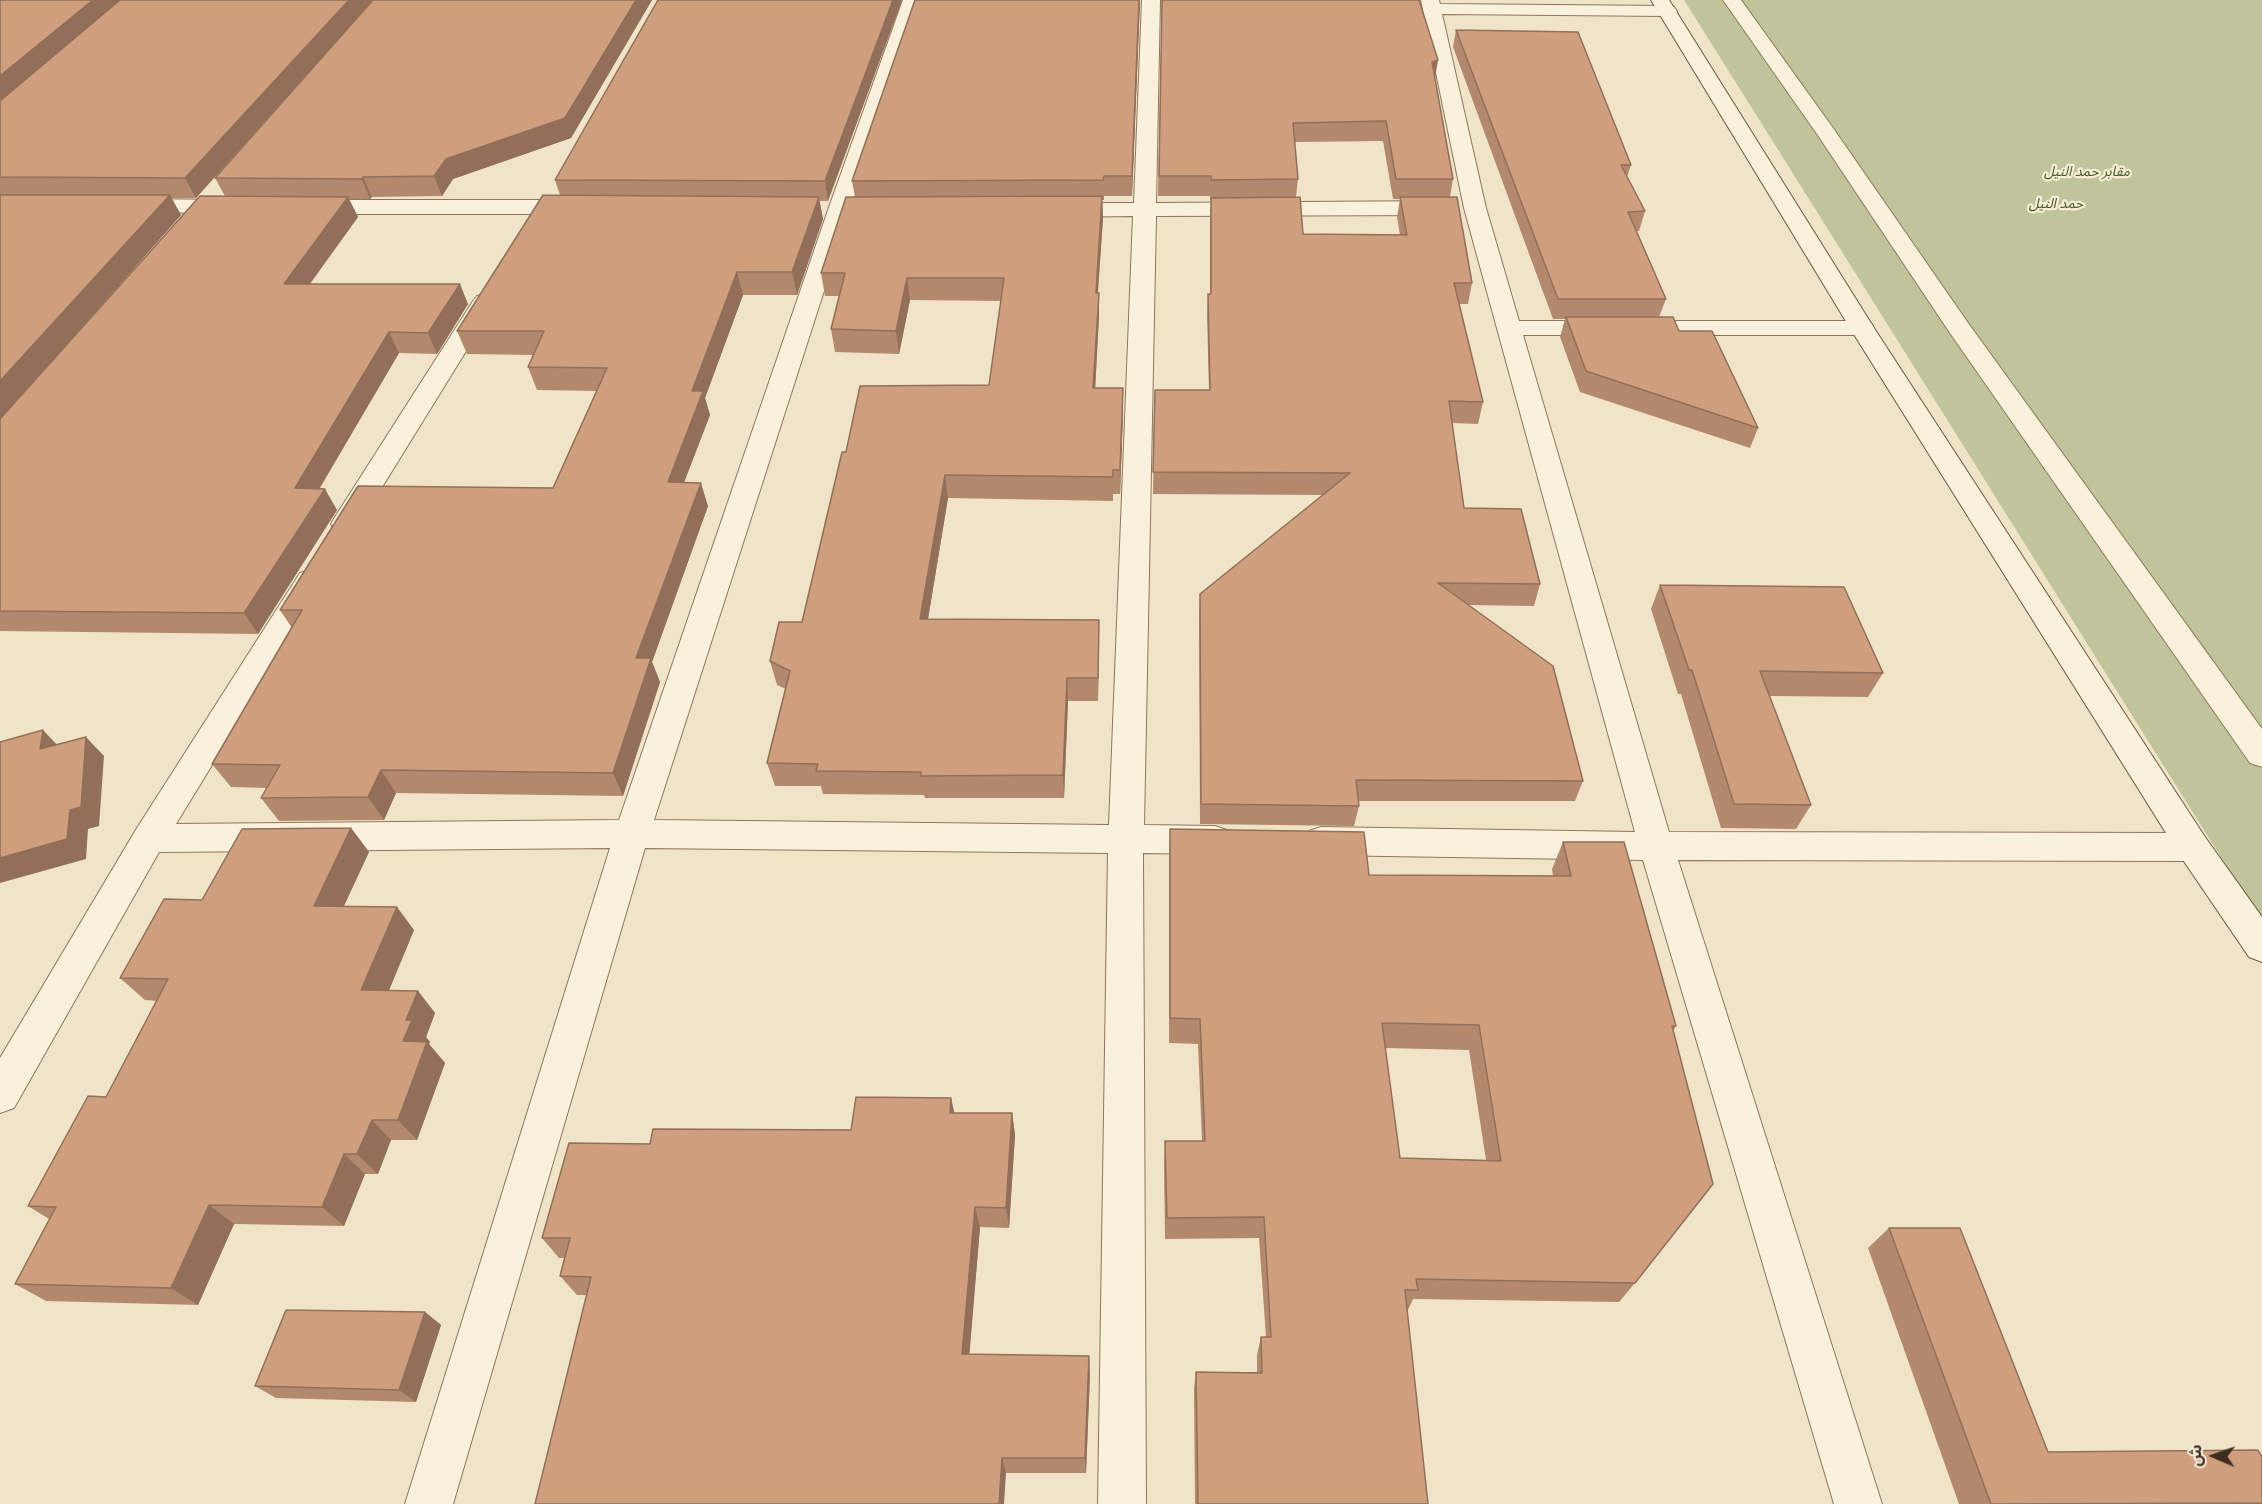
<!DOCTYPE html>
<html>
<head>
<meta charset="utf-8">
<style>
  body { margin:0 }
  #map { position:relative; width:2262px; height:1504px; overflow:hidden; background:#f0e4c8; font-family:Georgia,"Noto Sans Arabic",serif }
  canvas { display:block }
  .north { position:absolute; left:2184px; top:1426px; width:60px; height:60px; -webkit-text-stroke:4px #f7eed8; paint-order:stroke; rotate:272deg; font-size:16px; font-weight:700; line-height:24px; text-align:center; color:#3d2e20 }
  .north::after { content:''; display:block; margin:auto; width:21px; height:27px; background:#3d2e20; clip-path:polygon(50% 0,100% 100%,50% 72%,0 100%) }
</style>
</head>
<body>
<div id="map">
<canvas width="2262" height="1504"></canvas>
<div class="north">ش</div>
</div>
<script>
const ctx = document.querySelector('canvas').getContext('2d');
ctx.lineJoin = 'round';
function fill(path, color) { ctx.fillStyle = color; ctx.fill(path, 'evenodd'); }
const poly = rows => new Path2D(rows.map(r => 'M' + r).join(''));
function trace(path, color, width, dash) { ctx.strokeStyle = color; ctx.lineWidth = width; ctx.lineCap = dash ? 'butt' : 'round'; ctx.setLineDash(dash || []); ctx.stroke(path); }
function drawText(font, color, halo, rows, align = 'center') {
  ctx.font = font + ' Georgia,"Noto Sans Arabic",serif'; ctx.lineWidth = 4.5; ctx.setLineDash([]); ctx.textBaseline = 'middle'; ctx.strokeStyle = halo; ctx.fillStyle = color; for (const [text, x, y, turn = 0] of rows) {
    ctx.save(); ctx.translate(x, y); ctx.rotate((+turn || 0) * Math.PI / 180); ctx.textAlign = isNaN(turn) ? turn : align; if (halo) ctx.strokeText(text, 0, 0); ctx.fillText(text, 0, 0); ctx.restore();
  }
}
const cemetery = poly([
  [1684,0,2262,0,2262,923,1814,207]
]);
const street = poly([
  [903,0,921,0,850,210,654,820,1109,825,1133,216,1058,217,1050,215,1047,210,1050,205,1058,203,1134,203,1142,0,1160,0,1156,203,1444,201,1452,203,1455,208,1452,213,1444,215,1156,216,1144,825,1215,826,1227,830,1232,840,1227,850,1215,854,1143,853,1146,1504,1098,1504,1108,853,645,848,453,1504,405,1504,610,848,159,852,14,1108,0,1113,0,1058,137,828,300,573,310,570,320,573,325,580,176,824,619,820,828,210,903,0],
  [1421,0,1439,0,1440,4,1668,6,1674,7,1677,11,1674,15,1668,16,1442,14,1486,208,1519,321,1862,321,1871,323,1874,328,1871,333,1862,335,1523,335,1669,832,2193,833,2205,837,2210,847,2205,857,2193,861,1678,860,1882,1504,1834,1504,1643,860,1321,855,1309,851,1304,841,1309,831,1321,827,1635,832,1464,208,1421,0],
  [1723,0,1741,0,1833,128,1968,323,2262,729,2262,767,2250,763,1950,333,1817,134,1723,0],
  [131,199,235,200,243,202,246,207,243,212,235,214,123,211,120,206,123,201,131,199],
  [308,200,580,200,588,202,591,207,588,212,580,214,308,214,300,212,297,207,300,202,308,200],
  [485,294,493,296,497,301,355,531,345,533,335,531,331,524,335,517,473,301,477,296,485,294]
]);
const secondary = poly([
  [1651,0,1669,0,1874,328,2205,837,2262,917,2262,962,2249,957,2181,857,1850,328,1651,0]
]);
const wall = poly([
  [0,0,652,0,571,138,453,179,442,196,372,197,370,199,349,199,358,217,310,284,468,304,437,354,399,353,320,488,337,510,258,634,0,631],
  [371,2,215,178,225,196,26,390,181,215,171,198,196,198],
  [658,0,902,0,828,201,819,201,823,219,797,295,743,295,705,398,710,415,684,482,708,506,652,662,660,682,623,796,396,793,384,820,279,821,261,798,267,788,231,787,212,764,292,628,280,610,553,488,597,391,537,390,528,367,533,355,467,354,457,331,560,195,555,180],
  [915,0,1140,0,1132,196,1104,196,1104,200,1102,200,1103,218,1098,293,1099,293,1099,316,1095,388,1123,388,1123,411,1120,494,1113,494,1113,501,948,498,928,619,1099,620,1098,701,1068,701,1064,798,925,798,924,795,823,794,821,786,775,786,767,763,786,689,777,685,770,661,802,622,846,452,989,385,1001,301,910,300,899,354,835,352,831,329,839,296,825,296,821,273,855,197,852,181],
  [1162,0,1435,79,1453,179,1450,197,1472,283,1468,304,1459,304,1483,402,1478,424,1452,423,1464,508,1540,584,1534,606,1468,605,1583,781,1575,801,1358,801,1359,806,1354,826,1200,824,1199,615,1200,594,1323,495,1153,494,1155,390,1209,390,1207,315,1208,294,1210,294,1210,218,1211,200,1210,200,1210,196,1158,196],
  [1383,141,1393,199,1400,199,1397,217,1400,235,1303,234,1296,197,1298,179,1295,142],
  [1456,30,1631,165,1627,177,1645,211,1639,231,1636,231,1666,299,1659,317,1679,331,1758,428,1750,448,1580,392,1560,337,1565,319,1553,319,1453,47],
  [1660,585,1883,673,1868,697,1770,696,1811,805,1796,829,1721,828,1681,694,1678,694,1651,609],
  [351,828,369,852,344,906,414,930,389,990,418,991,435,1013,426,1037,430,1042,429,1044,445,1063,417,1140,391,1140,378,1174,365,1174,344,1226,234,1224,198,1305,46,1301,15,1284,49,1219,28,1206,106,1097,157,1001,145,1000,120,978,202,900],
  [1170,829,1369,875,1553,876,1552,869,1563,842,1676,1026,1673,1031,1635,1283,1619,1302,1413,1299,1408,1310,1407,1310,1428,1504,1195,1504,1194,1389,1196,1372,1257,1372,1257,1355,1261,1337,1266,1337,1259,1238,1165,1239,1164,1164,1165,1141,1202,1141,1198,1044,1169,1043,1169,857],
  [1385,1048,1469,1050,1486,1160,1400,1158],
  [951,1098,954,1113,1012,1113,1015,1135,1009,1228,980,1227,969,1354,1090,1374,1086,1473,1006,1473,587,1295,577,1295,560,1276,565,1258,559,1258,542,1238,650,1144,851,1130],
  [1889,1228,2048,1452,2262,1457,2262,1504,1959,1504,1868,1248],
  [425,1312,441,1325,416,1402,276,1398,255,1386]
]);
const shadedWall = poly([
  [93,0,125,0,0,105,0,76],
  [349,0,373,0,196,198,185,178],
  [636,0,652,0,571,138,453,179,442,196,434,176,446,159],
  [893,0,902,0,828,201,825,181],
  [1139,0,1140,0,1132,196,1132,176],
  [1438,60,1435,79,1432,62],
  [363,177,372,197,370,199,362,179],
  [170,195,181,215,0,420,0,381],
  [1102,196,1103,218,1096,316,1096,293],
  [348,197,358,217,295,304,284,284],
  [819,197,823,219,797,295,792,272],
  [737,272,743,295,705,398,710,415,675,506,668,482,692,391],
  [907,278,910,300,899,354,896,331],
  [460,284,468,304,437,354,428,333],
  [1099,293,1099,316,1094,411,1093,388],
  [389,332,399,353,307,509,295,488],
  [1123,388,1123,411,1120,494,1120,470],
  [945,475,948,498,924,643,920,619],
  [701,483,708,506,652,662,660,682,623,796,613,773,636,658],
  [325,489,337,510,258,634,244,613],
  [1099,620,1099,643,1098,701,1098,678],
  [1067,678,1068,701,1064,798,1063,775],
  [43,730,62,750,40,749],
  [86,737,104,756,99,826,88,829,86,859,0,883,0,858,70,810],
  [381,770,396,793,384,820,368,797],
  [351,828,369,852,333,929,314,906],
  [397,907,414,930,380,1012,361,990],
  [418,991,435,1013,426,1037,430,1042,429,1044,445,1063,417,1140,398,1120,403,1041,406,1020],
  [951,1098,956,1120,950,1113],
  [1012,1113,1015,1135,1009,1228,1006,1208],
  [372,1120,391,1140,378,1174,357,1154],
  [344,1154,365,1174,344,1226,322,1207],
  [209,1205,234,1224,198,1305,171,1288],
  [975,1207,980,1227,968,1372,962,1354],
  [425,1312,441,1325,416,1402,399,1390],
  [1089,1356,1090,1374,1086,1473,1085,1458],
  [1002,1458,1006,1473,1004,1504,999,1504]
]);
const building = poly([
  [0,0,93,0,0,76,0,0],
  [120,0,349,0,185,178,0,177,0,101,120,0],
  [373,0,636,0,565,118,446,159,434,176,363,177,362,179,215,178,373,0],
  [658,0,893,0,825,181,555,180,658,0],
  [915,0,1139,0,1132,176,1104,176,1103,180,852,181,915,0],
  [1162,0,1419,0,1438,60,1432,62,1453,179,1396,179,1386,121,1293,123,1298,179,1211,180,1211,176,1159,176,1162,0],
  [1456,30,1578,32,1631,165,1621,165,1645,211,1628,212,1666,299,1558,299,1456,30],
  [0,195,170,195,0,381,0,195],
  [543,195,819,197,792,272,737,272,692,391,703,391,668,482,701,483,636,658,651,658,613,773,381,770,368,797,261,798,280,765,212,764,302,610,280,610,358,486,553,488,607,368,528,367,544,331,457,331,543,195],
  [200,196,348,197,284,284,460,284,428,333,389,332,295,488,325,489,244,613,0,611,0,419,200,196],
  [1102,196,1096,293,1099,293,1093,388,1123,388,1120,470,1113,470,1113,477,945,475,920,619,1099,620,1098,678,1067,678,1063,775,921,776,921,772,816,771,818,764,767,763,790,671,770,661,779,622,802,622,842,452,846,452,860,386,989,385,1004,278,907,278,896,331,831,329,845,273,821,273,846,197,1102,196],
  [1300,197,1303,234,1407,235,1400,197,1457,197,1472,283,1454,283,1483,402,1449,401,1464,508,1521,509,1540,584,1438,583,1553,666,1583,781,1356,780,1359,806,1201,804,1200,594,1350,473,1153,472,1155,390,1210,390,1208,294,1211,294,1211,198,1300,197],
  [1566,317,1673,317,1679,331,1712,331,1758,428,1586,371,1566,317],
  [1660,585,1844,587,1883,673,1760,671,1811,805,1734,804,1692,670,1689,670,1660,585],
  [43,730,40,749,86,737,81,807,70,810,67,839,0,858,0,742,43,730],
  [351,828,314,906,397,907,361,990,418,991,406,1020,412,1020,403,1041,427,1042,398,1120,372,1120,357,1154,344,1154,322,1207,209,1205,171,1288,15,1284,56,1207,28,1206,88,1096,106,1097,168,979,120,978,164,899,202,900,242,829,351,828],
  [1170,829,1364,832,1369,875,1571,876,1563,842,1624,842,1676,1026,1672,1026,1713,1184,1635,1283,1416,1279,1418,1290,1405,1290,1428,1504,1198,1504,1196,1372,1262,1373,1261,1337,1271,1337,1264,1217,1167,1218,1165,1141,1205,1141,1200,1019,1170,1018,1170,829],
  [1382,1023,1479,1025,1501,1161,1400,1158,1382,1023],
  [856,1097,951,1098,950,1113,1012,1113,1006,1208,975,1207,962,1354,1089,1356,1085,1458,1002,1458,999,1504,535,1504,591,1277,560,1276,570,1238,542,1238,569,1143,650,1144,653,1129,851,1130,856,1097],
  [1889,1228,1960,1228,2048,1452,2258,1450,2262,1457,2262,1503,1991,1504,1889,1228],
  [286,1310,425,1312,399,1390,255,1386,286,1310]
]);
const farParknames = [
  ["مقابر حمد النيل",2087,174],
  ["حمد النيل",2056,206]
];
fill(cemetery, '#bfc49a');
trace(street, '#8d765c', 2);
trace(secondary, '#6f573f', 2);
fill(street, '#faf1dc');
fill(secondary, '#faf1dc');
fill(wall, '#b2896c');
fill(shadedWall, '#916f58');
fill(building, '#cf9f7d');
trace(building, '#916f58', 1.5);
drawText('italic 14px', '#4d5a26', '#f7eed8', farParknames);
</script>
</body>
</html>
